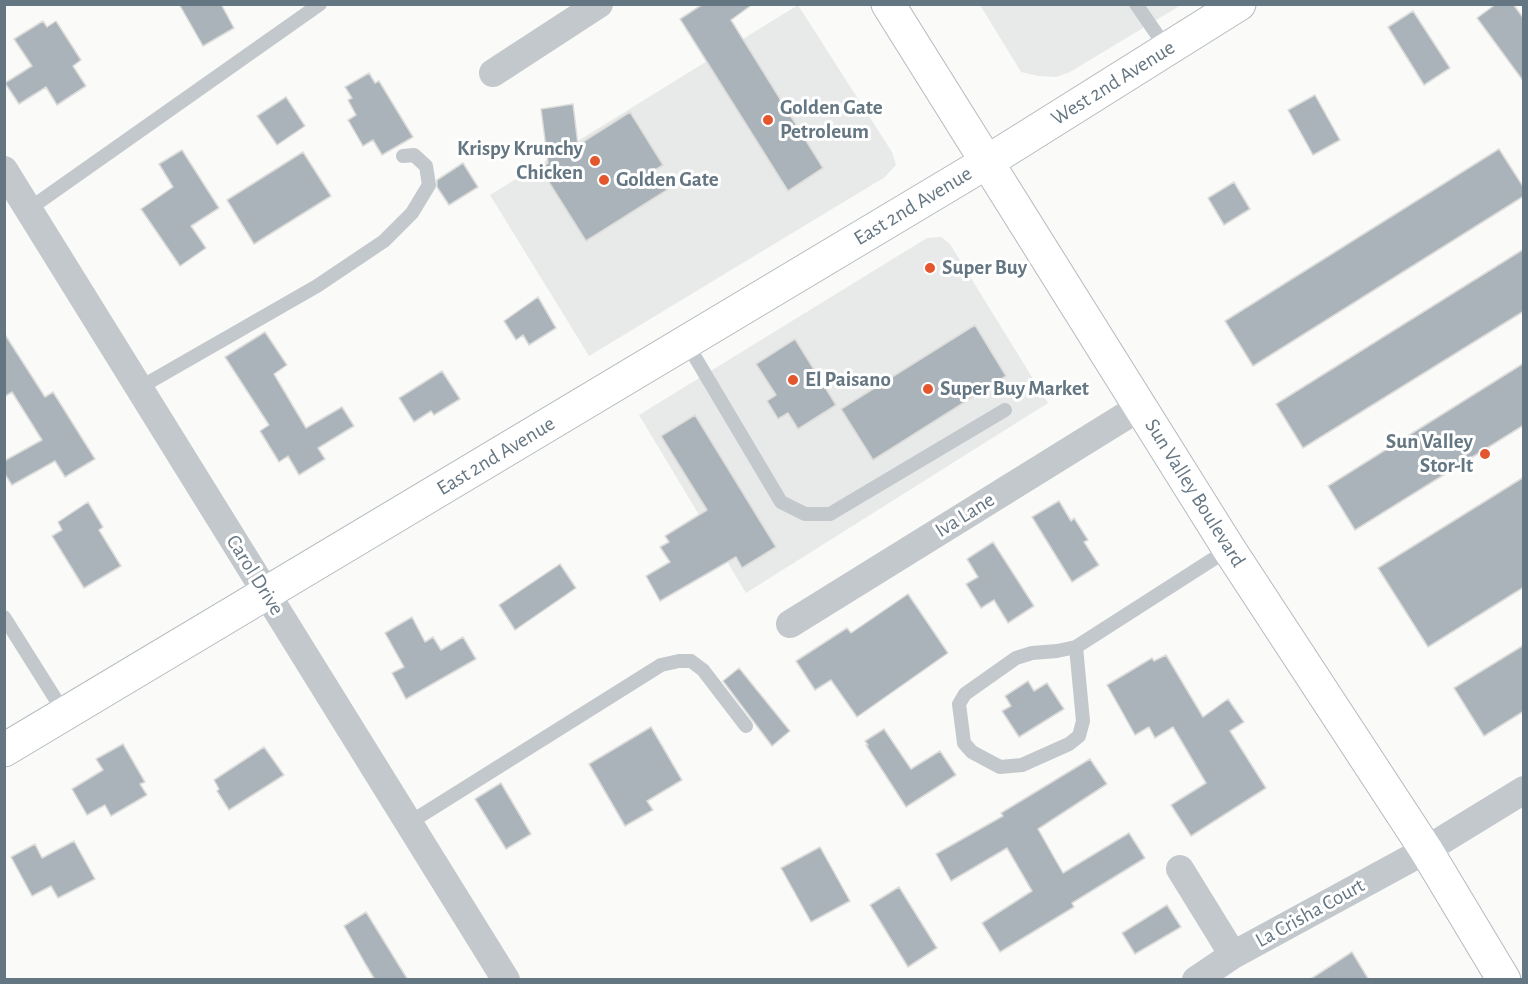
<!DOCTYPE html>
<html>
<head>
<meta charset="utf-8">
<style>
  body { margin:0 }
  #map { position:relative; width:1528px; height:984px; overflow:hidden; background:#fafaf8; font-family:"Alegreya Sans",sans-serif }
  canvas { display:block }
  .frame { position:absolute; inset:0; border:6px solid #657683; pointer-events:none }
</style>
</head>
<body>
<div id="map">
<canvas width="1528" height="984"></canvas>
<div class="frame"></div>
</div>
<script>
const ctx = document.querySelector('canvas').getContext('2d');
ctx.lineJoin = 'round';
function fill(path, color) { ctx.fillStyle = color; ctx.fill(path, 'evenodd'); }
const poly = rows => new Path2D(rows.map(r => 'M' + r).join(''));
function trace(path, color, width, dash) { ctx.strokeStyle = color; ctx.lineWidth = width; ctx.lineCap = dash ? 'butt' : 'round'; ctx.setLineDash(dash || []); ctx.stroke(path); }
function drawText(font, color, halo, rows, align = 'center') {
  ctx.font = font + ' "Alegreya Sans",sans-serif'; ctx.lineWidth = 6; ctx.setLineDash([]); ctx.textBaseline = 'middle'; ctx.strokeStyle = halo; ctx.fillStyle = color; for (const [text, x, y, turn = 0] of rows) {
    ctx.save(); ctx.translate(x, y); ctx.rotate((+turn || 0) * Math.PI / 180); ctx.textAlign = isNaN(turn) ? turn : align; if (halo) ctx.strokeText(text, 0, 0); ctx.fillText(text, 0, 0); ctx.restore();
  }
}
const built = poly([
  [798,5,892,152,896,165,885,177,589,356,490,195],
  [980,5,1181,5,1070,72,1056,77,1038,76,1021,72],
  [941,237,950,244,1048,403,746,593,639,415,927,238]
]);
const building = poly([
  [179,4,221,4,234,28,203,46,179,4],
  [703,4,753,4,731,20,823,168,788,191,680,19,703,4],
  [1496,4,1513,4,1524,19,1524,82,1477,18,1496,4],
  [1413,11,1450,68,1424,85,1388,27,1413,11],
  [43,21,47,27,56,21,81,60,73,66,86,86,57,105,46,87,19,104,5,83,32,66,14,39,43,21],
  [369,73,375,83,379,81,413,137,382,155,373,140,363,146,348,120,356,115,348,100,352,98,345,87,369,73],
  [1315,95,1340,140,1313,155,1288,110,1315,95],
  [286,97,305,126,277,145,257,116,286,97],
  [573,104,578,145,630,112,663,165,655,170,667,190,586,241,540,168,548,163,541,109,573,104],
  [1499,149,1524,188,1524,196,1253,366,1225,321,1499,149],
  [182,150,219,208,191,226,206,248,180,266,141,209,173,187,159,164,182,150],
  [303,152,331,196,254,244,227,200,303,152],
  [463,163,478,187,449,205,437,187,437,180,463,163],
  [1234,182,1250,209,1224,225,1208,198,1234,182],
  [1524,249,1524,311,1303,448,1276,404,1524,249],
  [538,297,556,328,529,345,523,335,516,340,504,321,538,297],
  [975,325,1006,376,873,460,841,409,975,325],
  [265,332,287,365,274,374,306,428,342,407,354,426,318,448,325,459,299,475,288,456,279,462,260,431,269,425,225,357,265,332],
  [4,333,45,397,53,392,95,459,65,477,55,461,12,485,4,473,4,461,42,440,12,392,4,397,4,333],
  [795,339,836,405,798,429,788,413,778,419,767,401,776,395,756,364,795,339],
  [1524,363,1524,425,1355,530,1328,486,1524,363],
  [442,371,460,399,434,415,431,411,414,422,399,398,442,371],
  [695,415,776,547,742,568,736,557,660,601,646,576,670,562,660,547,669,542,665,536,707,510,661,436,695,415],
  [1524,477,1524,587,1428,647,1378,568,1524,477],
  [1059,501,1071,521,1074,518,1088,540,1084,542,1099,565,1072,582,1032,517,1059,501],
  [88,502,103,527,99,530,121,566,84,588,52,536,62,530,58,522,88,502],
  [993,542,1034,606,1008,623,994,600,981,608,966,584,978,577,967,559,993,542],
  [560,564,576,588,515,630,499,605,560,564],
  [908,594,948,653,857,717,831,680,815,690,796,661,847,628,851,633,908,594],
  [412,617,425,642,433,637,441,650,463,637,476,659,406,699,392,673,404,667,385,633,412,617],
  [1524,645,1524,711,1484,736,1454,688,1524,645],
  [1166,655,1203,717,1228,699,1244,722,1230,731,1266,788,1191,836,1171,805,1206,783,1173,727,1155,738,1149,727,1135,735,1107,685,1152,658,1154,661,1166,655],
  [739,668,790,731,772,746,723,681,739,668],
  [1028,681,1034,691,1047,683,1064,709,1019,737,1002,711,1011,706,1005,696,1028,681],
  [651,727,682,780,647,801,653,810,625,826,589,764,651,727],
  [884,729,911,769,940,751,956,775,906,807,866,745,868,745,865,741,884,729],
  [123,744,145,782,140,784,147,795,111,816,105,805,87,815,72,789,103,770,96,759,123,744],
  [264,747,284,775,229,810,217,791,219,789,214,780,264,747],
  [1090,759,1107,784,1038,829,1063,873,1129,833,1145,858,1072,903,1074,907,1000,952,982,923,1032,891,1007,848,951,881,936,854,1003,816,1001,813,1090,759],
  [501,783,531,834,506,849,475,799,501,783],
  [74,841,95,879,58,898,51,886,32,896,11,857,35,844,42,858,74,841],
  [820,847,850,901,811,922,781,868,820,847],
  [899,887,937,948,908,967,870,905,899,887],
  [1167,905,1181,927,1135,954,1122,933,1167,905],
  [366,912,382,938,408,980,375,980,366,965,344,926,366,912],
  [1352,952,1369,980,1309,980,1352,952]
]);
const lane = poly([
  [1136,4,1167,49],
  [29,209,320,4],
  [686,342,781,502,805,514,830,514,1005,410],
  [139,388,317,286,384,241,412,213,429,185,426,166,414,155,403,156],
  [4,617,65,714],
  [1076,647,1083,721,1079,736,1069,744,1022,765,1000,767,972,752,964,743,959,704,965,694,1016,658,1032,653,1057,651,1076,647,1229,549],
  [409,823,661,665,679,661,691,661,703,670,746,726]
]);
const street = poly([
  [493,73,599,4],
  [4,170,506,980],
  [790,624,1140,407],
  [1180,869,1233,955],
  [1196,980,1233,955,1426,850,1524,790]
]);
const secondary = poly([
  [4,750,987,162,1239,4]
]);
const primary = poly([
  [888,4,1229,549,1426,850,1504,980]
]);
const markers = [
  [768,120,6,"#e4572e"],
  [595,161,6,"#e4572e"],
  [604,180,6,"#e4572e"],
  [930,268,6,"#e4572e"],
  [793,380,6,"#e4572e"],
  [928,389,6,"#e4572e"],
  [1485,454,6,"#e4572e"]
];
const streetNames = [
  ["West 2nd Avenue",1113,83,-32],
  ["East 2nd Avenue",913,206,-31],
  ["East 2nd Avenue",496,456,-31],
  ["Sun Valley Boulevard",1195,493,58],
  ["Iva Lane",965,515,-32],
  ["Carol Drive",255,575,58],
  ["La Crisha Court",1310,913,-29]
];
const poiNames = [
  ["Golden Gate",780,108],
  ["Petroleum",780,132],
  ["Krispy Krunchy",583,149,"right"],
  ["Chicken",583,173,"right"],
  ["Golden Gate",616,180],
  ["Super Buy",942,268],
  ["El Paisano",805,380],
  ["Super Buy Market",940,389],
  ["Sun Valley",1473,442,"right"],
  ["Stor-It",1473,466,"right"]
];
fill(built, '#e8e9e9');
fill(building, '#aab3b9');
trace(building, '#dcdcda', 1.5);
trace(secondary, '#b3babf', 35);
trace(primary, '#b5babe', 35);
trace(lane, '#c3c8cc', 14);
trace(street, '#c3c8cc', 28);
trace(secondary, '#fff', 33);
trace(primary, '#fff', 33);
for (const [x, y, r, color] of markers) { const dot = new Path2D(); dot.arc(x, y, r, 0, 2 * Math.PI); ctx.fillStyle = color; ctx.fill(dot); trace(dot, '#fff', 2); }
drawText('21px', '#657683', '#fff', streetNames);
drawText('bold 21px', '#657683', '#fff', poiNames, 'left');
</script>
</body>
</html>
